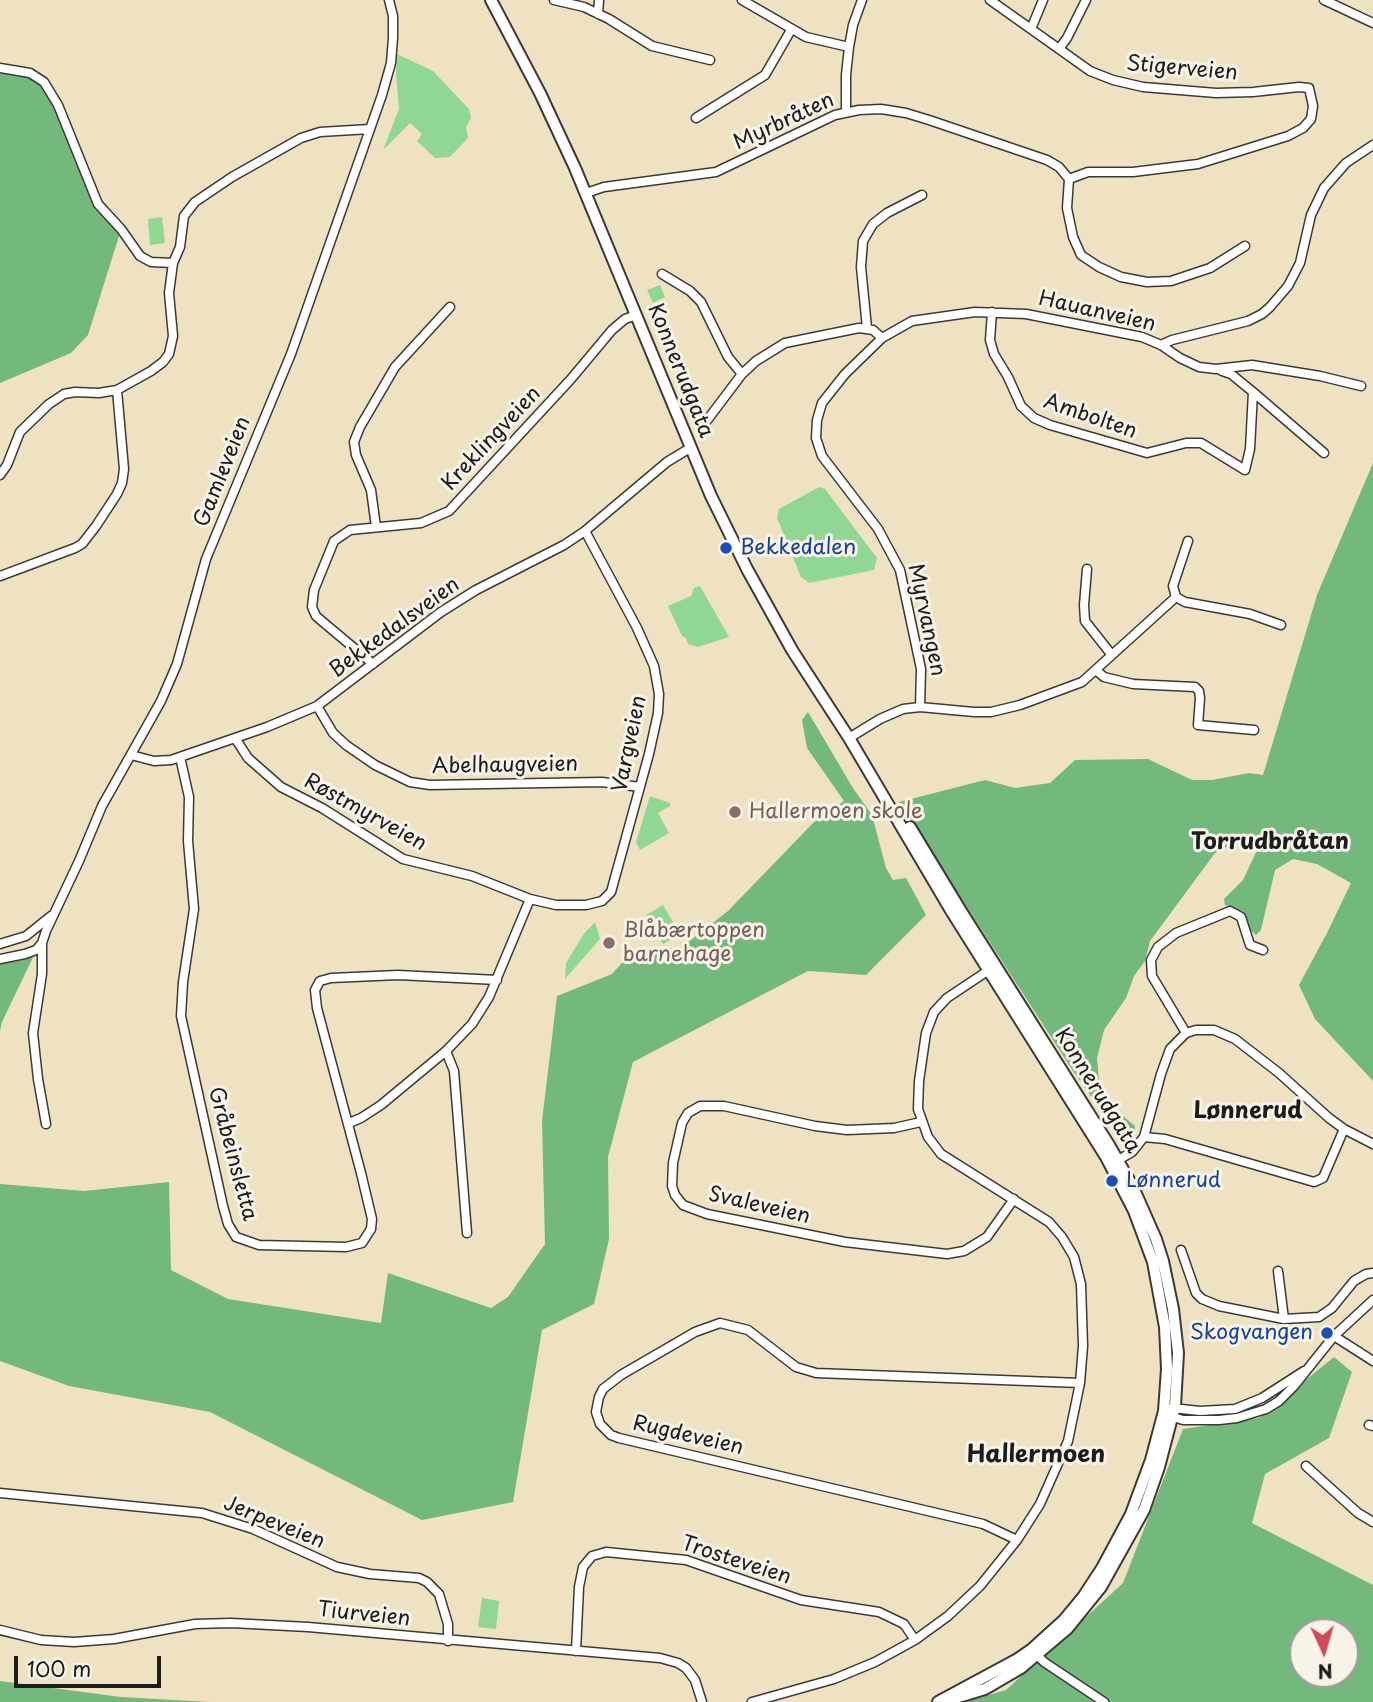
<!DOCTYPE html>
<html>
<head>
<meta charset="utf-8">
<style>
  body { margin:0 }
  #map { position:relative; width:1373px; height:1702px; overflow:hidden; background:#efe2c3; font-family:"Playpen Sans",sans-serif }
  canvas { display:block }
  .north { position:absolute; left:1289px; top:1618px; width:70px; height:70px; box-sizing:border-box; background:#f7f3e8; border:2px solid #9f9d96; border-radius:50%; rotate:176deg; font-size:19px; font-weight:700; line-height:28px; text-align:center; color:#1c1c1c }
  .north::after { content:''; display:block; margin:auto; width:24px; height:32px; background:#d1495b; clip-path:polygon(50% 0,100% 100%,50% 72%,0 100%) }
  .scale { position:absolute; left:14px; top:1656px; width:147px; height:32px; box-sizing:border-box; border:4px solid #1c1c1c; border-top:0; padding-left:9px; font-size:21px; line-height:24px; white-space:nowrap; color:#1c1c1c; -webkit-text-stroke:5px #f7f3e8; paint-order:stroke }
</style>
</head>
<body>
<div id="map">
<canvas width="1373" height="1702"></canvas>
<div class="north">N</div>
<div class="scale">100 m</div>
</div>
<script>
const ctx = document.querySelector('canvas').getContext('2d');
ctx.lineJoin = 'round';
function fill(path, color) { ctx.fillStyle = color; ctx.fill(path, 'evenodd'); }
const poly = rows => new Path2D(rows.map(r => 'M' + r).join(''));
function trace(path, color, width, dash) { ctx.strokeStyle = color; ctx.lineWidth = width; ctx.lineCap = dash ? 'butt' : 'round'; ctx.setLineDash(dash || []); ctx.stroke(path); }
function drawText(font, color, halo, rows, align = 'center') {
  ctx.font = font + ' "Playpen Sans",sans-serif'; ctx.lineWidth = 6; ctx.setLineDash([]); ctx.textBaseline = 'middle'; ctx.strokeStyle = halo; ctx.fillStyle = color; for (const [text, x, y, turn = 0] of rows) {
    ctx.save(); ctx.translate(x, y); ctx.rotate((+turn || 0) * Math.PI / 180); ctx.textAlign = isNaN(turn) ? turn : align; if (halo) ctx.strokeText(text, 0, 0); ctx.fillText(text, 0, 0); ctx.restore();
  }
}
const green = poly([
  [397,54,433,71,469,109,471,118,466,127,468,138,450,157,435,158,417,141,422,134,410,123,383,150,399,109,396,73],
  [162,217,165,243,150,245,148,219],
  [660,285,665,297,653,303,647,290],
  [819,487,825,489,877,558,874,570,809,583,801,577,777,518,779,509],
  [700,586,729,637,698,647,688,644,686,638,682,636,668,606,691,596,694,588],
  [650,796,670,803,670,806,658,813,669,833,640,850,636,842],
  [663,905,680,934,663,944,646,915],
  [595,922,600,939,565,979,566,963,583,935],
  [482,1598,499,1601,496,1629,478,1627]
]);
const forest = poly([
  [0,67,17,69,51,91,70,142,119,236,88,335,71,353,0,383],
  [1373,463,1373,1081,1315,1019,1299,985,1327,933,1351,883,1317,864,1293,859,1275,870,1261,930,1256,935,1249,929,1243,914,1236,908,1225,905,1224,899,1243,880,1258,848,1245,837,1215,853,1150,941,1145,961,1134,976,1126,998,1104,1030,1097,1058,1100,1092,1111,1106,1135,1126,1135,1134,1122,1140,1073,1071,899,802,985,780,1015,788,1050,783,1075,760,1148,759,1192,780,1212,780,1249,773,1263,775,1317,595],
  [808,712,853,788,872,815,886,868,893,880,906,878,926,915,866,975,808,971,633,1062,608,1157,609,1239,594,1304,542,1330,513,1502,422,1520,210,1412,69,1386,0,1361,0,1184,84,1191,169,1182,171,1270,228,1299,381,1323,388,1273,491,1308,508,1297,545,1244,542,1121,557,996,612,974,629,955,682,947,728,911,813,823,844,801,807,748,802,720],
  [36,951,2,1022,0,1031,0,962,21,960],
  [1334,1357,1352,1372,1329,1438,1265,1474,1252,1523,1373,1585,1373,1702,965,1702,1006,1690,1123,1583,1183,1429,1259,1418],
  [1303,1632,1345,1632,1345,1674,1303,1674],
  [0,1681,121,1697,210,1702,0,1702]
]);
const minor = poly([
  [554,0,584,7,609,19,652,46,710,60],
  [742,0,806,37,849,47],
  [990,0,1069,56,1090,71,1113,80,1143,87,1216,93,1253,92,1299,87,1309,88,1313,106,1311,119,1303,128,1288,136,1198,164,1133,172,1088,172,1069,179],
  [1324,0,1373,23],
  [598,14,599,0],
  [1031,29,1043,0],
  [1059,49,1067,38,1086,0],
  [0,68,30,73,44,82,58,105,98,204,121,229,140,256,151,262,173,263],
  [846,112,846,75,849,47,853,25,862,0],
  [696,118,765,75,791,30],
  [586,193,604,187,716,172,835,115,859,110,881,109,906,113,929,120,1047,160,1059,167,1069,179,1067,208,1073,237,1081,255,1099,267,1121,277,1147,282,1171,281,1210,268,1245,246],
  [662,274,690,291,701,302,728,357,742,374],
  [992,312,990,340,994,354,1008,377,1021,406,1034,418,1050,425,1147,453,1186,443,1201,443,1245,470,1250,449,1253,392,1231,374,1222,371],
  [867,328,861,267,863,241,873,224,887,213,922,195],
  [1161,345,1172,340,1248,321,1262,314,1270,307,1288,286,1300,263,1311,215,1324,188,1346,163,1373,145],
  [1253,392,1324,453],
  [705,423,742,374,756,361,785,343,859,328,873,330,882,338],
  [0,475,7,465,20,432,49,404,64,394,75,392,99,393,117,390,151,371,163,362,169,354,173,336,169,293,173,263,180,247,184,216,195,202,232,177,301,138,320,132,370,129],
  [376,527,371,490,356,455,354,442,360,427,395,367,450,307],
  [1188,541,1173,586,1176,597,1185,602,1250,614,1281,625],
  [1087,569,1084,605,1085,621,1111,654],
  [0,576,75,548,82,544,96,526,117,494,122,483,124,469,117,390],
  [373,664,323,622,316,616,312,607,314,590,334,541,350,530,421,523,449,511,571,379,612,330,625,319,636,315],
  [1097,671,1104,677,1133,684,1195,687,1199,691,1200,698,1198,725,1254,730],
  [317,706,333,733,346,745,375,765,410,782,430,785,602,782,640,787],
  [920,707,921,669,900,570,878,529,822,456,816,438,817,420,822,403,845,374,882,338,912,321,975,312,1026,314,1142,337,1161,345,1180,358,1199,367,1216,369,1252,365,1320,376,1361,386],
  [235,738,248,758,281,787,322,808,403,859,472,876,530,899,489,997,472,1024,446,1051,381,1105,361,1118,349,1123],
  [849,738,880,719,903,709,920,707,974,712,991,712,1020,705,1082,682,1176,597],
  [131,755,154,761,171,760,267,727,317,706,441,612,476,590,564,545,585,531,667,462,690,448],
  [180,757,189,797,188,841,194,909,183,982,181,1016,223,1206,228,1224,236,1237,259,1245,346,1247,362,1243,371,1229,372,1219,361,1173,317,1008,315,990,320,981,331,978,398,975,497,980],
  [530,899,556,905,586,905,602,901,611,892,649,754,658,713,659,694,654,666,637,628,585,531],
  [42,943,42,974,33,1033,38,1079,46,1124],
  [0,944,26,936,51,916],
  [0,959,25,954,36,950,42,943,46,931,79,861,102,806,161,701,177,664,206,559,291,354,382,95,391,63,393,38,393,16,389,0],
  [1186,1033,1152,976,1151,960,1158,947,1176,933,1230,911,1241,917,1250,945,1263,950],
  [446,1051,454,1071,467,1233],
  [921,1122,894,1128,847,1130,815,1126,724,1106,700,1106,688,1113,682,1123,673,1163,672,1186,675,1195,683,1205,707,1214,845,1242,947,1254,964,1251,987,1237,1014,1199],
  [1144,1137,1165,1139,1314,1182,1323,1178,1344,1129],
  [1113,1163,1132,1152,1144,1137,1161,1074,1170,1049,1186,1033,1196,1030,1214,1030,1235,1039,1279,1073,1329,1118,1344,1129,1373,1144],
  [1181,1250,1196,1293,1202,1299,1219,1306,1284,1319,1319,1317,1332,1308,1354,1281,1366,1274,1373,1273],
  [1278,1271,1284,1319],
  [1334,1336,1373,1361],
  [1172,1408,1200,1411,1235,1409,1262,1398,1304,1371],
  [1170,1416,1183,1420,1219,1420,1237,1418,1266,1409,1279,1401,1294,1386,1334,1336,1373,1300],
  [1369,1425,1373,1426],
  [1306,1466,1358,1513,1373,1522],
  [0,1493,202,1513,253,1529,337,1567,370,1574,419,1578,427,1582,439,1594,448,1624,448,1641],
  [1017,1540,983,1524,619,1438,611,1435,600,1424,596,1412,599,1397,603,1389,621,1375,695,1332,720,1323,748,1330,796,1367,816,1373,1080,1383],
  [0,1630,41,1640,74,1642,114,1639,195,1624,231,1623,308,1627,660,1658,678,1663,686,1668,695,1680,702,1702],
  [576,1651,579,1587,583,1567,592,1556,606,1552,686,1560,801,1600,879,1612,904,1624,915,1640],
  [1035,1653,1044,1662,1104,1702],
  [752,1702,834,1679,875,1662,915,1640,948,1616,980,1586,1017,1540,1040,1504,1068,1441,1080,1383,1083,1346,1081,1284,1074,1257,1062,1237,1049,1222,941,1154,928,1137,918,1109,919,1081,926,1033,934,1012,947,998,992,968]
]);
const secondary = poly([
  [491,0,540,93,575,168,711,496,747,569,792,650,849,738,950,909,1106,1157,1134,1211,1153,1262,1165,1327,1167,1369,1164,1411,1151,1460,1131,1514,1102,1568,1083,1597,1064,1620,1032,1649,1016,1660,938,1702],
  [910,827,961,911,1109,1145,1133,1187,1156,1239,1163,1261,1173,1309,1178,1353,1175,1406,1159,1467,1144,1510,1101,1587,1067,1629,1021,1668,985,1689,949,1700]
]);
const markers = [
  [726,548,7,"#1a4fb4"],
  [735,812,7,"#8d6e63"],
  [609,943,7,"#8d6e63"],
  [1112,1181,7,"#1a4fb4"],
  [1327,1333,7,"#1a4fb4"]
];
const streetNames = [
  ["Stigerveien",1182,69,5],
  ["Myrbråten",784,122,-25],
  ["Hauanveien",1097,312,13],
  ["Konnerudgata",680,371,68],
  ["Ambolten",1090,417,19],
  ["Kreklingveien",492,439,-47],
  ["Gamleveien",223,472,-68],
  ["Myrvangen",926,620,78],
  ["Bekkedalsveien",395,628,-36],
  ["Vargveien",630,744,-78],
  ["Abelhaugveien",505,766,-1],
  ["Røstmyrveien",365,813,29],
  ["Konnerudgata",1097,1091,58],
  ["Gråbeinsletta",232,1154,75],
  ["Svaleveien",759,1206,13],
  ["Rugdeveien",688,1436,13],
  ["Jerpeveien",274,1523,22],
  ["Trosteveien",736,1561,18],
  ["Tiurveien",364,1615,6]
];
const transitNames = [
  ["Bekkedalen",740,548],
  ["Lønnerud",1126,1181],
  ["Skogvangen",1313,1333,"right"]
];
const educationNames = [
  ["Hallermoen skole",749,812],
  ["Blåbærtoppen",623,931],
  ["barnehage",623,955]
];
const neighbourhoodNames = [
  ["Torrudbråtan",1270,843],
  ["Lønnerud",1248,1112]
];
const quarterNames = [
  ["Hallermoen",1036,1455]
];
fill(green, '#8fd792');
fill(forest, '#73b87c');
trace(minor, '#3c3a35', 11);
trace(secondary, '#3c3a35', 14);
trace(minor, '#fff', 8);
trace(secondary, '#fff', 10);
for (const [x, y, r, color] of markers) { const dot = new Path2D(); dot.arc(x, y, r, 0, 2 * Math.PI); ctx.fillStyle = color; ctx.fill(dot); trace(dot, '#f7f3e8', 2.5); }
drawText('21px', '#1c1c1c', '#f7f3e8', streetNames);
drawText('21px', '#164399', '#f7f3e8', transitNames, 'left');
drawText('21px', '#785e54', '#f7f3e8', educationNames, 'left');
drawText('bold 23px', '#1c1c1c', '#f7f3e8', neighbourhoodNames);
drawText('bold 24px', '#1c1c1c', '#f7f3e8', quarterNames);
</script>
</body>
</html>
